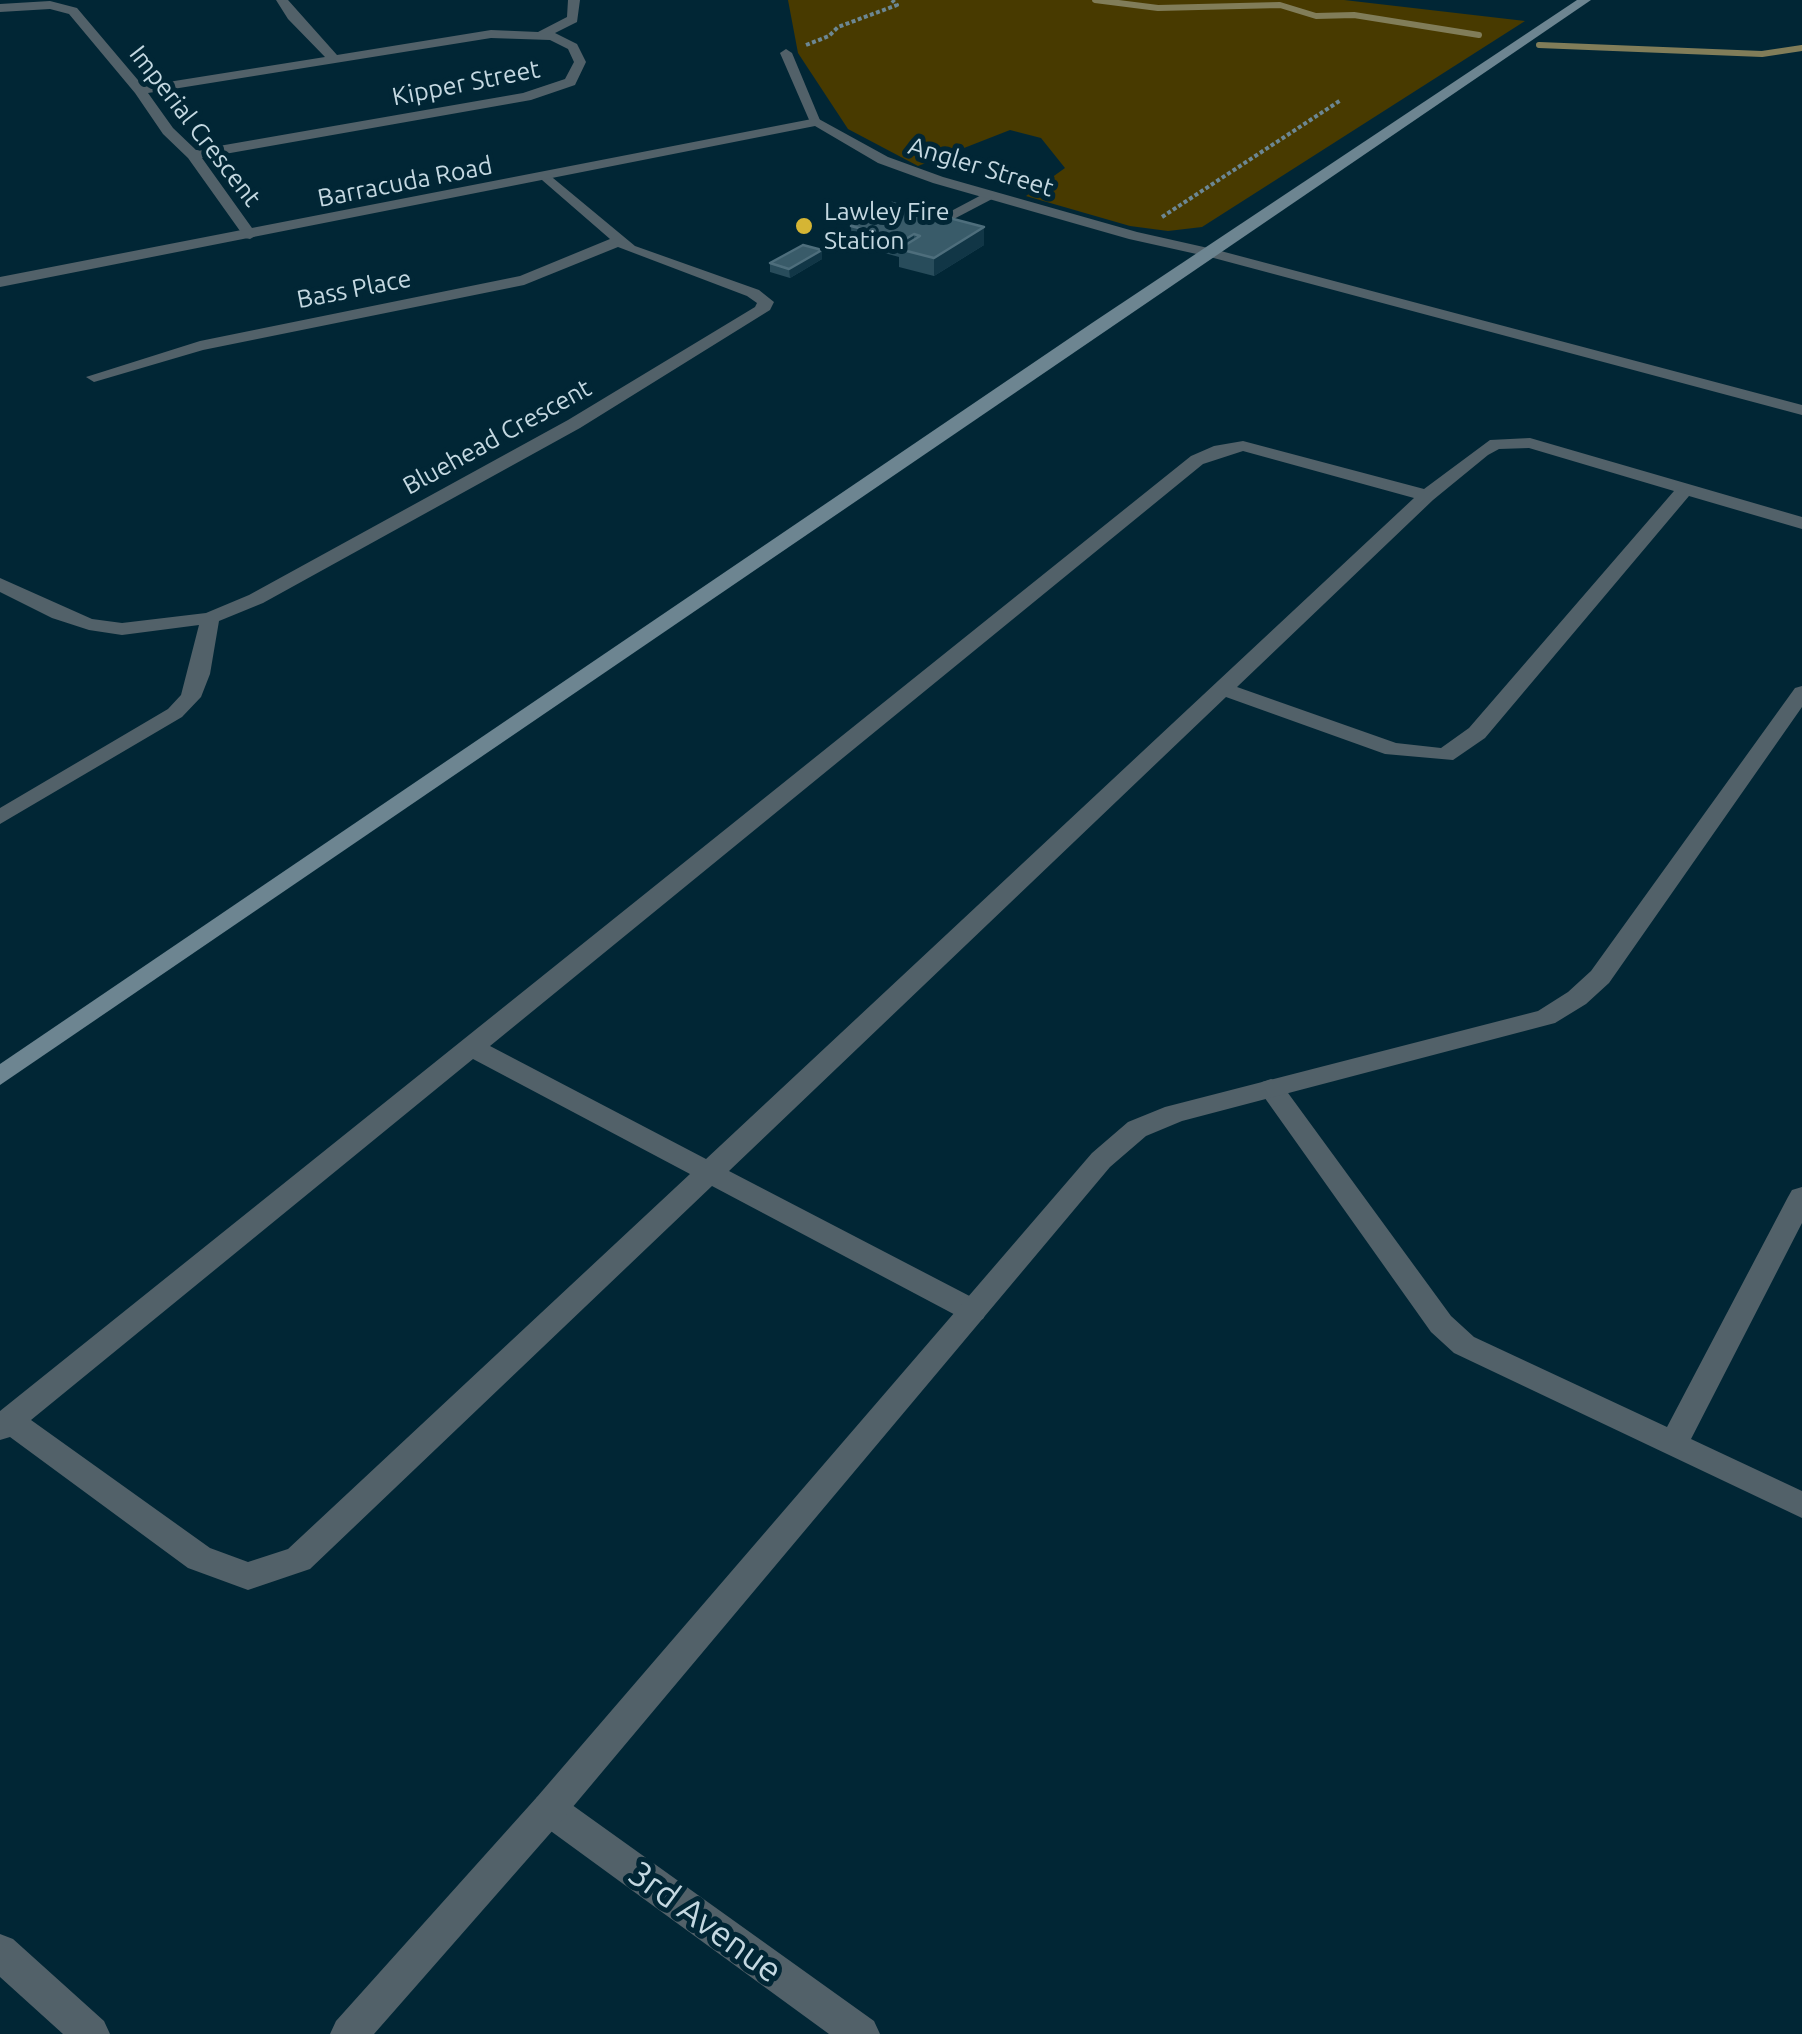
<!DOCTYPE html>
<html>
<head>
<meta charset="utf-8">
<style>
  body { margin:0 }
  canvas { display:block; background:#012635 }
</style>
</head>
<body>
<canvas width="1802" height="2034"></canvas>
<script>
const ctx = document.querySelector('canvas').getContext('2d');
ctx.lineJoin = 'round';
function fill(path, color) { ctx.fillStyle = color; ctx.fill(path, 'evenodd'); }
const poly = rows => new Path2D(rows.map(r => 'M' + r).join(''));
function trace(path, color, width, dash) { ctx.strokeStyle = color; ctx.lineWidth = width; ctx.lineCap = dash ? 'butt' : 'round'; ctx.setLineDash(dash || []); ctx.stroke(path); }
function drawText(font, color, halo, rows, align = 'center') {
  ctx.font = font + ' Ubuntu,sans-serif'; ctx.lineWidth = 10; ctx.setLineDash([]); ctx.textBaseline = 'middle'; ctx.strokeStyle = halo; ctx.fillStyle = color; for (const [text, x, y, turn = 0] of rows) {
    ctx.save(); ctx.translate(x, y); ctx.rotate((+turn || 0) * Math.PI / 180); ctx.textAlign = isNaN(turn) ? turn : align; if (halo) ctx.strokeText(text, 0, 0); ctx.fillText(text, 0, 0); ctx.restore();
  }
}
const green = poly([
  [788,0,1344,0,1525,21,1202,227,1168,231,1130,226,1026,196,1065,168,1041,138,1010,130,918,166,848,129,798,53]
]);
const stream = poly([
  [1095,0,1158,8,1280,5,1316,16,1354,15,1479,35],
  [1539,45,1762,54,1802,48]
]);
const path = poly([
  [806,45,829,36,838,27,897,5,892,0],
  [1162,217,1341,100]
]);
const service = poly([
  [989,191,994,192,994,198,950,221,938,218,989,191]
]);
const minor = poly([
  [276,0,288,0,337,55,491,30,538,32,567,17,568,0,580,0,577,22,555,33,577,44,586,62,575,85,531,100,202,158,257,235,250,239,245,238,188,158,163,134,135,93,69,14,50,9,0,12,0,4,50,1,77,8,143,86,325,57,288,19,276,0],
  [491,38,550,40,568,49,574,62,565,79,523,93,196,150,173,128,148,93,491,38],
  [786,49,792,53,822,125,810,122,780,53,786,49],
  [547,173,635,246,759,290,774,302,770,310,580,428,263,603,219,621,210,674,201,697,182,717,0,824,0,808,168,709,181,695,199,625,122,635,89,630,52,618,0,592,0,578,92,619,122,623,206,613,249,595,568,420,755,307,757,303,747,296,618,247,524,285,203,350,94,382,86,377,200,341,520,276,610,239,542,180,542,174,547,173],
  [1530,438,1802,517,1802,529,1689,496,1485,738,1453,760,1385,754,1226,697,729,1171,983,1303,987,1311,983,1319,973,1322,963,1319,712,1186,310,1569,248,1590,188,1568,10,1437,0,1440,0,1411,1191,456,1214,446,1243,441,1424,489,1490,440,1530,438],
  [1529,448,1674,491,1469,728,1441,748,1396,743,1237,687,1433,500,1488,455,1499,449,1529,448],
  [1243,451,1414,498,706,1159,490,1046,1203,464,1243,451],
  [473,1059,690,1174,288,1549,248,1562,210,1548,31,1420,473,1059],
  [1271,1079,1280,1082,1451,1316,1474,1337,1667,1427,1788,1197,1792,1190,1802,1187,1802,1223,1691,1439,1802,1491,1802,1518,1454,1353,1431,1332,1262,1094,1258,1088,1262,1082,1271,1079],
  [549,1792,561,1797,874,2021,880,2034,829,2034,537,1821,531,1809,537,1797,549,1792],
  [0,1934,13,1939,104,2021,110,2034,63,2034,0,1977,0,1934]
]);
const tertiary = poly([
  [817,118,888,157,943,177,1137,232,1217,250,1802,405,1802,415,1210,257,1129,239,933,183,878,163,815,126,0,287,0,277,817,118],
  [1802,686,1802,707,1609,983,1586,1004,1555,1023,1182,1121,1146,1136,1110,1167,561,1821,374,2034,330,2034,336,2021,537,1797,1092,1153,1128,1122,1165,1107,1538,1011,1568,992,1591,971,1795,688,1802,686]
]);
const secondary = poly([
  [1577,0,1591,0,0,1085,0,1064,1092,323,1577,0]
]);
const wall = poly([
  [851,226,984,227,984,245,934,276,899,267,899,257,852,244],
  [822,250,822,259,790,278,770,272,770,263]
]);
const shadedWall = poly([
  [984,227,984,245,934,276,934,258],
  [914,234,914,252,904,250,904,240],
  [822,250,822,259,790,278,789,269]
]);
const building = poly([
  [892,203,984,227,934,258,899,249,920,236,914,234,904,240,851,226,892,203],
  [803,245,822,250,789,269,770,263,803,245]
]);
const markers = [
  [804,226,10,"#d5b534"]
];
const farStreetnames = [
  ["Kipper Street",466,83,-11],
  ["Imperial Crescent",195,126,52],
  ["Angler Street",981,167,17],
  ["Barracuda Road",405,182,-11],
  ["Bass Place",354,289,-11],
  ["Bluehead Crescent",497,437,-29]
];
const farPoinames = [
  ["Lawley Fire",824,212],
  ["Station",824,241]
];
const nearStreetnames = [
  ["3rd Avenue",705,1922,36]
];
fill(green, '#483a00');
trace(stream, '#817d59', 6);
trace(path, '#6c8793', 4, [4, 2.5]);
fill(service, '#526169');
fill(minor, '#526169');
fill(tertiary, '#526169');
fill(secondary, '#6d8591');
fill(wall, '#284c5b');
fill(shadedWall, '#113646');
fill(building, '#395b69');
trace(building, '#4e6e7c', 2.5);
for (const [x, y, r, color] of markers) { const dot = new Path2D(); dot.arc(x, y, r, 0, 2 * Math.PI); ctx.fillStyle = color; ctx.fill(dot); trace(dot, '#012635', 4); }
drawText('25px', '#c4d8e1', '#012635', farStreetnames);
drawText('25px', '#c4d8e1', '#012635', farPoinames, 'left');
drawText('35px', '#c4d8e1', '#012635', nearStreetnames);
</script>
</body>
</html>
